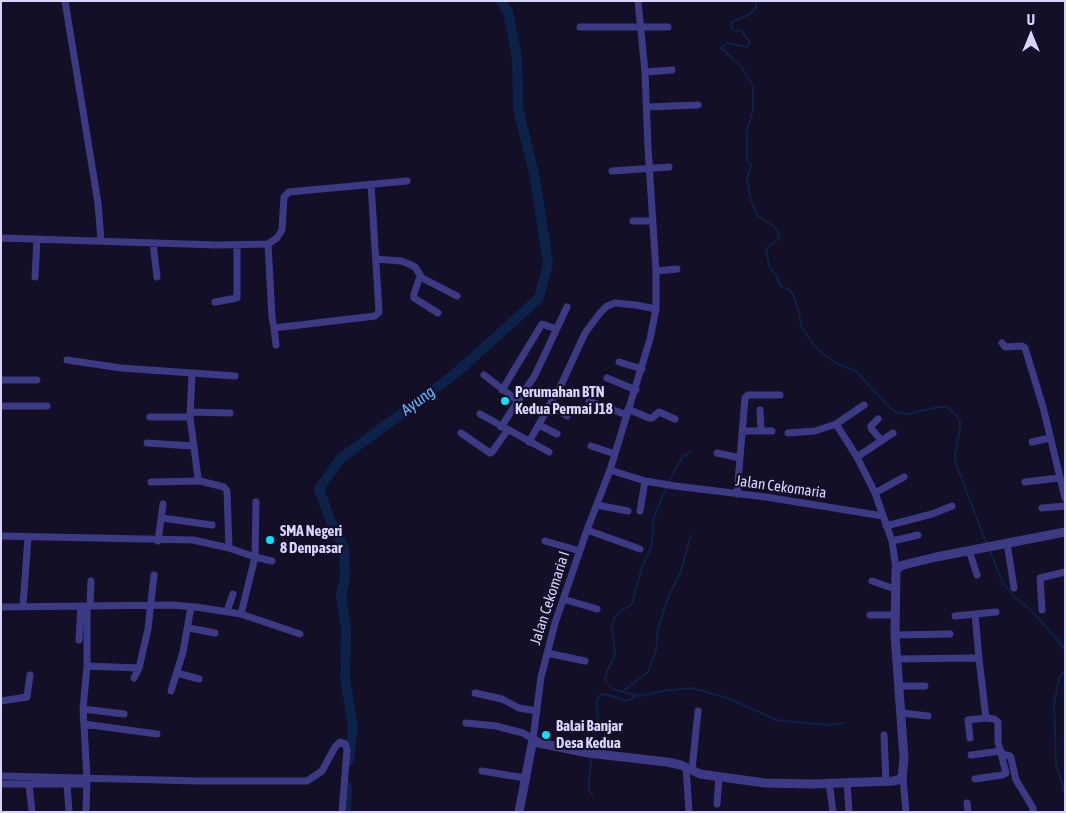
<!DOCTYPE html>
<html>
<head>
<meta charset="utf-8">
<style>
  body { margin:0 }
  #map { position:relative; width:1066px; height:813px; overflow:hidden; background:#130f26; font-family:"Asap Condensed",sans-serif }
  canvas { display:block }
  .frame { position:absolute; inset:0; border:2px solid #d9d4ff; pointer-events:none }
  .north { position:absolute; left:1006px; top:10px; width:50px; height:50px; -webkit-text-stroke:4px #130f26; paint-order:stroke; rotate:0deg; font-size:14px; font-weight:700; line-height:20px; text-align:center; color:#d9d4ff }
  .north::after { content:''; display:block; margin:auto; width:18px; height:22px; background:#d9d4ff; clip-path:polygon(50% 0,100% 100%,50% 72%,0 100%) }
</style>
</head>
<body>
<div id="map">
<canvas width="1066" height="813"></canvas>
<div class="frame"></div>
<div class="north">U</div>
</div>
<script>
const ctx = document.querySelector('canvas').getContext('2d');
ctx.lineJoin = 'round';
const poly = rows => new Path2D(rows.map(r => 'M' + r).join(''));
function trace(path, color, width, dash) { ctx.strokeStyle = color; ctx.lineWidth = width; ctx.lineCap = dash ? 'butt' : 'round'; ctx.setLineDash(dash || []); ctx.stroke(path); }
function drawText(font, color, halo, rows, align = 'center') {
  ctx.font = font + ' "Asap Condensed",sans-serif'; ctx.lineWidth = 4.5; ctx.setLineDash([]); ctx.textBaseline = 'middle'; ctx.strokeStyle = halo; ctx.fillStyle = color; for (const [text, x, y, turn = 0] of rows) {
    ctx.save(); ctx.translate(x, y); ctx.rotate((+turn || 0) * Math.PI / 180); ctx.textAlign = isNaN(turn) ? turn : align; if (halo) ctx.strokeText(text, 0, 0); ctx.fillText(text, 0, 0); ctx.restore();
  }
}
const stream = poly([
  [756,1,756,8,750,14,732,22,731,28,736,31,741,30,750,43,747,47,727,43,721,48,741,66,753,86,753,110,747,130,747,159,751,165,747,180,751,200,757,216,775,227,779,234,778,239,769,246,766,252,770,268,776,275,781,287,788,289,793,294,799,312,801,326,815,347,835,363,856,371,889,407,896,412,908,414,938,407,947,407,957,416,960,421,960,427,955,455,956,464,987,545],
  [668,483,683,456,691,452],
  [666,487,654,517,651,548,642,567,632,604,621,611,615,617,612,624,615,656,607,671,605,680,612,689,631,694,641,696,662,691,691,688,725,697,777,720,826,725,843,723],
  [989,549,1002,581,1014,597,1032,611,1062,645,1065,651],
  [1065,671,1059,678,1054,703,1056,764,1065,793],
  [622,692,648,672,656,651,658,628,669,595,680,574,691,535],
  [593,751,597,721,598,712,596,707,597,700,600,695,605,694,626,701,632,699,636,695],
  [592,756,589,780,589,790,593,795]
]);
const river = poly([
  [349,761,353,727,345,678,346,629,341,595,345,578,344,548,330,520,319,489,340,459,456,373,539,298,548,263,535,178,518,108,517,58,508,12,501,1],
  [346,812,347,786]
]);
const minor = poly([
  [65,1,98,203,101,241],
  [580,27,668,27],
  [645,72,672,70],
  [647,107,698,105],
  [612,171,669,167],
  [633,221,653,221],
  [1,238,217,245,268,244,277,238,282,230,284,197,289,192,407,181],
  [153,243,157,277],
  [268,244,272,317,274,328,375,316,379,312,371,184],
  [376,259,401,261,409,264,415,267,422,278,457,296],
  [656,271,677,269],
  [420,276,414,294,414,298,438,313],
  [35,277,37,239],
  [215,302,237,298,237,245],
  [274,328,276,345],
  [1002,343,1005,347,1022,346,1025,348,1043,407,1065,498],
  [67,360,121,368,235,376],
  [619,362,642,369],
  [484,375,518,401],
  [607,378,636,390],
  [1,380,37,380],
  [502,390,542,324,556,329],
  [589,401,627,415],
  [550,405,567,416],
  [1,406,47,406],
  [628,409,649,418,652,418,659,412,675,419],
  [760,410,761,431],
  [190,412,230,413],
  [480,414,549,452],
  [150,417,190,417],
  [878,419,871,426,871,428,881,440],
  [836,424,857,457,875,493,892,541,896,569],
  [539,425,557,434],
  [501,427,535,375,567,307],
  [742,431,772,431],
  [461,433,490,453,492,452,507,431],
  [788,433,815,431,836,424,864,405],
  [529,442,562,383,585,333,600,313,607,306,615,303,636,305,656,309],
  [1032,442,1050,438],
  [147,443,193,446],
  [591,446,615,454],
  [717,453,740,458],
  [857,457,893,433],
  [610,470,645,481,675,486,766,497,883,516],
  [151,482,200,481],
  [1025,482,1059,478],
  [875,493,904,477],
  [737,494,745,398,748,395,780,395],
  [256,502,255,557,272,561],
  [597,505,628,511],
  [1042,508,1065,506],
  [640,511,645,481],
  [162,518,212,525],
  [886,526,932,514,952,506],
  [587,530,640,549],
  [1,536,193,540,229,548,227,491,224,487,200,481,198,478,190,417,192,373],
  [158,541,163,504],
  [545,541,580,551],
  [892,541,918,535],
  [1007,543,1014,588],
  [229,548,255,557,241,614],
  [969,550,977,575],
  [872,581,895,589],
  [563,599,597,609],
  [23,606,28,537],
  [90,606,91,581],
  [1,607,172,605,196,607,241,614,300,634],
  [1042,610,1040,578,1065,572],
  [227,611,233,594],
  [975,614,979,659],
  [870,615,895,615],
  [955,616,996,612],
  [189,628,215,633],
  [895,635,950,634],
  [79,640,81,606],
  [547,653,585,661],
  [897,659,972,658,979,659,986,718,994,719,998,722,998,742,1006,773,1002,775,975,779],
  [87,666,139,668],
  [177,673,199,679],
  [134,678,139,668,148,629,154,575],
  [900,686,925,686],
  [171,691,183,652,191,607],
  [475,693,502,699,519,708,537,711],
  [1,701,27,697,30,675],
  [83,709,124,714],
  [902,713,928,716],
  [466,723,496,726,523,733,533,739,541,677,555,623,587,530,610,470,650,339,656,309,656,271,648,147,645,72,638,1],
  [84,724,157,734],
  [884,735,886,781],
  [970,738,968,720,986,718],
  [1002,754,1010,756,1011,758,1016,780,1033,808,1033,812],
  [971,755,1001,751],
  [686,767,689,812],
  [692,770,698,711],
  [482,771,525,778],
  [1,776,199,781,307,781,322,771,335,747,340,742,345,744,347,749,342,812],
  [903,778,906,812],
  [829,782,833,812],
  [847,782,849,812],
  [1,784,86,784],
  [29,784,32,812],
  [67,785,69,812],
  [967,803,968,812],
  [717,804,719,777],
  [86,812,87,778,83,709,87,666,87,606]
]);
const tertiary = poly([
  [519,812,533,739,539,743,588,753,667,762,681,765,700,774,765,783,813,784,893,781,902,779,904,758,895,635,896,569,903,565,936,557,1065,532]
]);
const markers = [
  [505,401,5,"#00e5ff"],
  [270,540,5,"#00e5ff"],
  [546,735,5,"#00e5ff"]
];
const poiNames = [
  ["Perumahan BTN",515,392],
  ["Kedua Permai J18",515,409],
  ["SMA Negeri",280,531],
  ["8 Denpasar",280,548],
  ["Balai Banjar",556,726],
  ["Desa Kedua",556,743]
];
const streetNames = [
  ["Jalan Cekomaria",781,487,8],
  ["Jalan Cekomaria I",550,598,-72]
];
const waterNames = [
  ["Ayung",418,401,-37]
];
trace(stream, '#0c2248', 2);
trace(river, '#0c2248', 10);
trace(minor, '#3d3a85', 7);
trace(tertiary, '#3d3a85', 9);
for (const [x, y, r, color] of markers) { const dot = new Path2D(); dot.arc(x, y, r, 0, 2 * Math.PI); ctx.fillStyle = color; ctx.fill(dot); trace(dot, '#130f26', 2); }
drawText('bold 15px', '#d9d4ff', '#130f26', poiNames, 'left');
drawText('15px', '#d9d4ff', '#130f26', streetNames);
drawText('italic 16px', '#62b6ff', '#130f26', waterNames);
</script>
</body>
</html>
